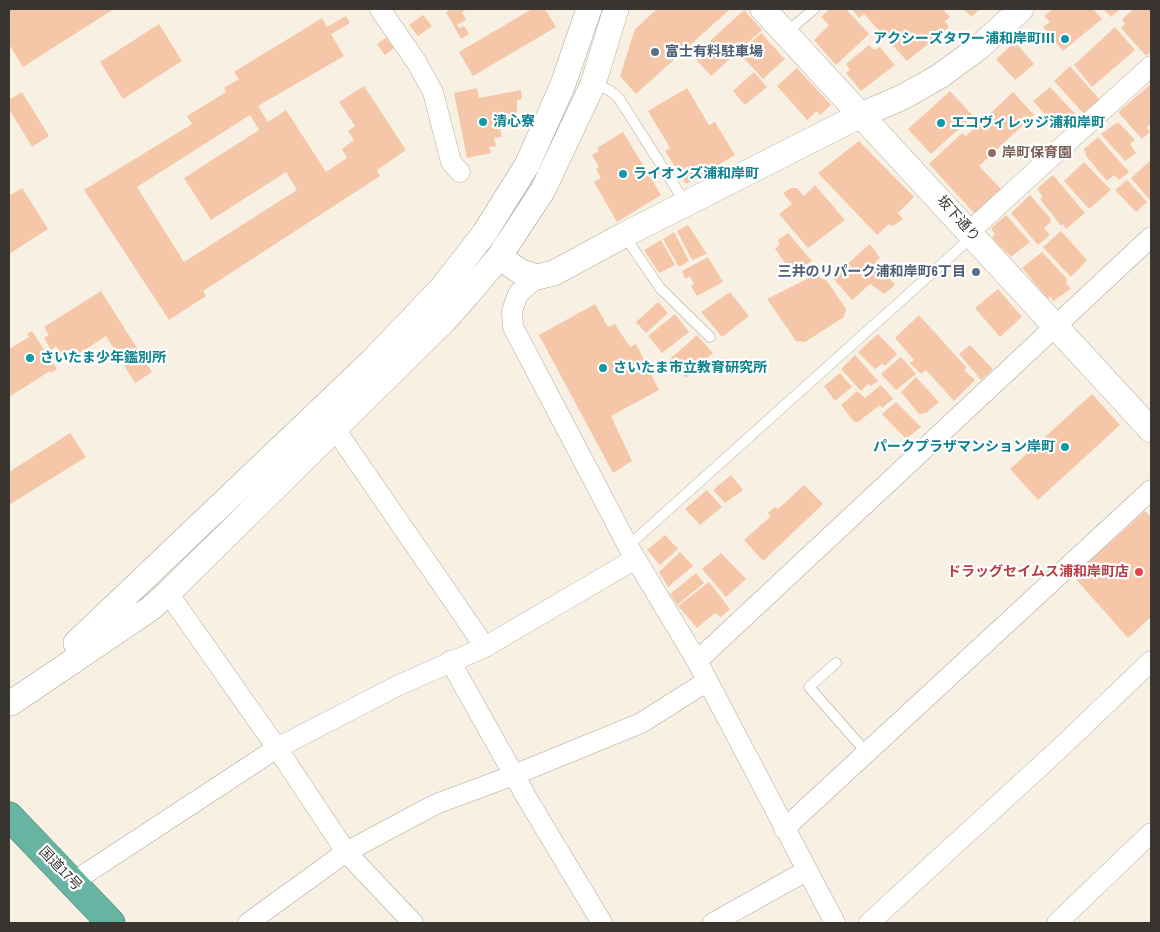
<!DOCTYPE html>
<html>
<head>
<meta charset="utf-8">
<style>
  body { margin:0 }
  #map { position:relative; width:1160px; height:932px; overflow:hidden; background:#f8f1e3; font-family:"Archivo Narrow",sans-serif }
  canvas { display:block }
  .frame { position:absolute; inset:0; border:10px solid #393631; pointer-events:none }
</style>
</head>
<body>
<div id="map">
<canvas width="1160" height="932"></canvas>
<div class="frame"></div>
</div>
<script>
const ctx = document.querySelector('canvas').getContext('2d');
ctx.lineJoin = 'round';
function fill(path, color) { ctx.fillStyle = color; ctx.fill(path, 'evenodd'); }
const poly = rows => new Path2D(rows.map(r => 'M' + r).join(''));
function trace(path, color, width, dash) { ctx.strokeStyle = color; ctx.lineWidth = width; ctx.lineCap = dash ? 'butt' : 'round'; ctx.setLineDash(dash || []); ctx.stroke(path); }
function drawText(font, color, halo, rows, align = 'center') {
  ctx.font = font + ' "Archivo Narrow","Noto Sans JP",sans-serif'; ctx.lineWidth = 4.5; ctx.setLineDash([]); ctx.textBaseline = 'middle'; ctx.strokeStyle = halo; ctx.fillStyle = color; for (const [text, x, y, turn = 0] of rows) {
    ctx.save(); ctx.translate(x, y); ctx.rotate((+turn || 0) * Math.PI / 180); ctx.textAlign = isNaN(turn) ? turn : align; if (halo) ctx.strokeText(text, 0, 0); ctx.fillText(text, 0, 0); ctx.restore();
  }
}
const building = poly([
  [9,9,114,9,23,67,9,44],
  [452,9,466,10,462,12,466,20,457,25,460,28,464,26,469,34,461,39,446,12],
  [532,9,545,9,556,27,473,76,459,52],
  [657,9,730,9,636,94,620,76,635,29],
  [830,9,846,9,869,34,836,65,814,40,829,25,821,17],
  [852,9,943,9,950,17,945,21,949,27,907,61,864,14,859,18],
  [964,9,980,9,971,17],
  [1053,9,1093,9,1102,19,1063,51,1043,27,1050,22,1044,16],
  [1103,9,1120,9,1111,17],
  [1134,9,1151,9,1151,52,1146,56,1121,28,1125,24,1122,19],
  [744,10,762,30,711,76,693,56],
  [423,15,432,26,418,36,409,25],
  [346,16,350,23,331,34,344,56,258,106,268,122,286,110,326,172,347,158,342,149,354,140,348,131,355,126,339,102,364,86,406,150,377,170,380,176,203,291,206,296,169,320,84,190,192,124,187,116,226,92,224,88,239,79,234,72,322,18,327,27],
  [250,115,259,130,184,178,211,220,286,172,297,190,184,262,137,187],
  [159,24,182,61,123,99,100,62],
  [1115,27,1135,50,1092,87,1074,65],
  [761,33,785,59,763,79,739,53],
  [386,38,394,48,385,55,377,44],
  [1015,42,1034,64,1015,80,996,59],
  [869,45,874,50,880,47,895,65,861,91,846,73,850,70,846,64],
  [1070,66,1100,100,1084,114,1054,81],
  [797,68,831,105,820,115,817,111,807,120,777,86],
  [754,72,767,87,745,105,733,91],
  [1151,84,1151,123,1147,127,1150,132,1142,139,1118,112],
  [1050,87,1079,118,1060,131,1033,101],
  [477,88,479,98,521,90,522,99,517,100,517,112,505,118,507,127,500,128,502,137,494,138,496,146,489,147,491,153,467,158,454,93],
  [687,88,709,125,715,122,735,155,686,184,665,151,670,148,648,111],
  [950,91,973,116,931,154,908,129],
  [22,92,49,136,32,147,9,109,9,100],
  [1013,92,1034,115,979,166,1002,190,975,214,929,164,962,133,966,136],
  [1118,122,1135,140,1130,144,1136,153,1125,161,1101,134],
  [623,132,661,195,617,222,594,182,601,178,596,169,599,167,592,155,599,151,597,148],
  [1098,137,1129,172,1119,180,1114,175,1107,181,1086,156,1084,149],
  [859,141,914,197,898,213,903,219,893,226,889,224,877,235,818,173],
  [1151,160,1151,199,1150,200,1131,178],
  [1084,162,1111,190,1089,209,1064,181],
  [1053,175,1085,213,1066,229,1063,224,1061,226,1040,199,1043,197,1037,189],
  [1127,180,1147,202,1136,212,1115,190],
  [815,185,845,220,808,248,779,214,792,204,783,193,791,188,797,188,804,196],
  [22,188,48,229,9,254,9,196],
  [1030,195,1051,219,1050,223,1044,228,1050,235,1038,245,1011,213],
  [1006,215,1030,242,1011,257,992,238,995,234,991,228],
  [688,225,707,254,692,260,677,231],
  [1061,231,1087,260,1071,277,1043,247],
  [674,232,689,261,679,267,663,239],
  [788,233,812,261,792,273,775,249,780,244,778,240],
  [661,240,675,265,659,273,644,250],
  [870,244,880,258,876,261,895,285,884,294,870,284,852,300,832,277],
  [1042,252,1067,279,1066,283,1071,289,1053,301,1050,296,1048,299,1022,268],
  [708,257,723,282,697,296,691,286,694,284,690,276,685,279,682,271],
  [815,275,827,281,846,309,844,317,805,342,796,341,767,299],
  [998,289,1022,317,1000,337,975,308],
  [101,291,152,372,135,383,106,336,66,362,56,346,51,350,44,338,49,335,44,327],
  [730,292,749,316,722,337,701,312],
  [658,302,668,313,646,333,636,322],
  [595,304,608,327,615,324,630,347,636,344,659,390,611,416,632,461,613,473,539,335],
  [675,314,689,332,662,353,648,336],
  [919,315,966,367,965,371,975,380,954,401,926,370,921,374,910,363,914,360,895,338],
  [32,331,57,369,51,373,50,371,9,397,9,349,29,337,27,334],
  [878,334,897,354,885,366,882,364,875,369,858,352],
  [697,335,713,353,686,378,670,359],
  [970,345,993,369,981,380,959,354],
  [855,355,878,381,871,386,868,384,861,391,841,369],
  [901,357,916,374,896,390,881,374],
  [840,373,852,387,835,401,824,386],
  [916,377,939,402,926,413,919,414,901,392],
  [881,385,893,399,882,408,880,405,858,422,854,422,841,405,857,391,865,398],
  [1092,394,1120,425,1038,500,1010,469],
  [896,402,921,427,906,439,882,414],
  [70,433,86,457,9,505,9,472],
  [731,475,743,490,725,503,713,490],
  [804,485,823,504,763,561,744,540,771,516,768,513,775,507,778,509],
  [707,490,722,507,700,525,685,509],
  [1145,511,1151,517,1151,617,1128,638,1073,576],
  [665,535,678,549,660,565,647,550],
  [680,552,693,566,668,587,659,572],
  [721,553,746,579,726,597,702,569],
  [696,573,704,583,677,605,670,594],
  [709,582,730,609,721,617,715,613,697,628,678,606]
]);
const service = poly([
  [786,33,814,9],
  [593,84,609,90,618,97,686,204],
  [624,235,660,288,710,337],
  [628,546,973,236],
  [836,663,809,687,867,753]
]);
const minor = poly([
  [380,9,417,63,433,92,451,162,460,172],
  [970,231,1151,66],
  [537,277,518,294,512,311,513,327,628,546,697,661,835,923],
  [335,429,485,647],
  [168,593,277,748,346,852,413,923],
  [450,661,528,800,602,923],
  [697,661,1151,237],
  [784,829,1151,490],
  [73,882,277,748,397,686,485,647,635,559],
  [248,923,346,852,436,804,514,775,641,723,706,682],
  [713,923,806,871],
  [869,923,1057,751,1151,661],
  [1057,923,1151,833]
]);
const tertiary = poly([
  [763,9,1151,430],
  [499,257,521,272,537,277,554,273,624,235,861,115,903,97,940,76,977,49,1021,9],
  [76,643,371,362,441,289,484,234,527,165,562,87,589,9],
  [11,703,150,609,168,593,444,321,468,294,499,257,543,190,593,84,616,9]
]);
const trunk = poly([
  [9,816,111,923]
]);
const markers = [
  [1065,39,5,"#0f9aa8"],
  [655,52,5,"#5c6f8a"],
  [483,122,5,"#0f9aa8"],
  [941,123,5,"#0f9aa8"],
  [992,153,5,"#8d6e63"],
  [623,174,5,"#0f9aa8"],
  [976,272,5,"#5c6f8a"],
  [30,358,5,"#0f9aa8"],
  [603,368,5,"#0f9aa8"],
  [1065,447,5,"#0f9aa8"],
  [1139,572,5,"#e0444e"]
];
const cultureNames = [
  ["アクシーズタワー浦和岸町Ⅲ",1055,39,"right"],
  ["清心寮",493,122],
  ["エコヴィレッジ浦和岸町",951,123],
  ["ライオンズ浦和岸町",633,174],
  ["さいたま少年鑑別所",40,358],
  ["さいたま市立教育研究所",613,368],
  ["パークプラザマンション岸町",1055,447,"right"]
];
const serviceNames = [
  ["富士有料駐車場",665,52],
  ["三井のリパーク浦和岸町6丁目",966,272,"right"]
];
const educationNames = [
  ["岸町保育園",1002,153]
];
const streetNames = [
  ["坂下通り",958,219,48],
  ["国道17号",60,869,46]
];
const healthNames = [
  ["ドラッグセイムス浦和岸町店",1129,572]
];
fill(building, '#f5c7a8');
trace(service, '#ada79a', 11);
trace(minor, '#ada79a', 21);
trace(tertiary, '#ada79a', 26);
trace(trunk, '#407c6b', 29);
trace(service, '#fff', 10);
trace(minor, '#fff', 20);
trace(tertiary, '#fff', 25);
trace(trunk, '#68b4a2', 28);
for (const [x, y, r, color] of markers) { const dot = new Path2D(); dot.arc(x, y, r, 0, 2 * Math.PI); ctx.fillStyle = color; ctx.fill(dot); trace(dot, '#fff', 2); }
drawText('bold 14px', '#0d838f', '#fff', cultureNames, 'left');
drawText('bold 14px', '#4e5e75', '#fff', serviceNames, 'left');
drawText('bold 14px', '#785e54', '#fff', educationNames, 'left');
drawText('14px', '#393631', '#fff', streetNames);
drawText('bold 14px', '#be3a42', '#fff', healthNames, 'right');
</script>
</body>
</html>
